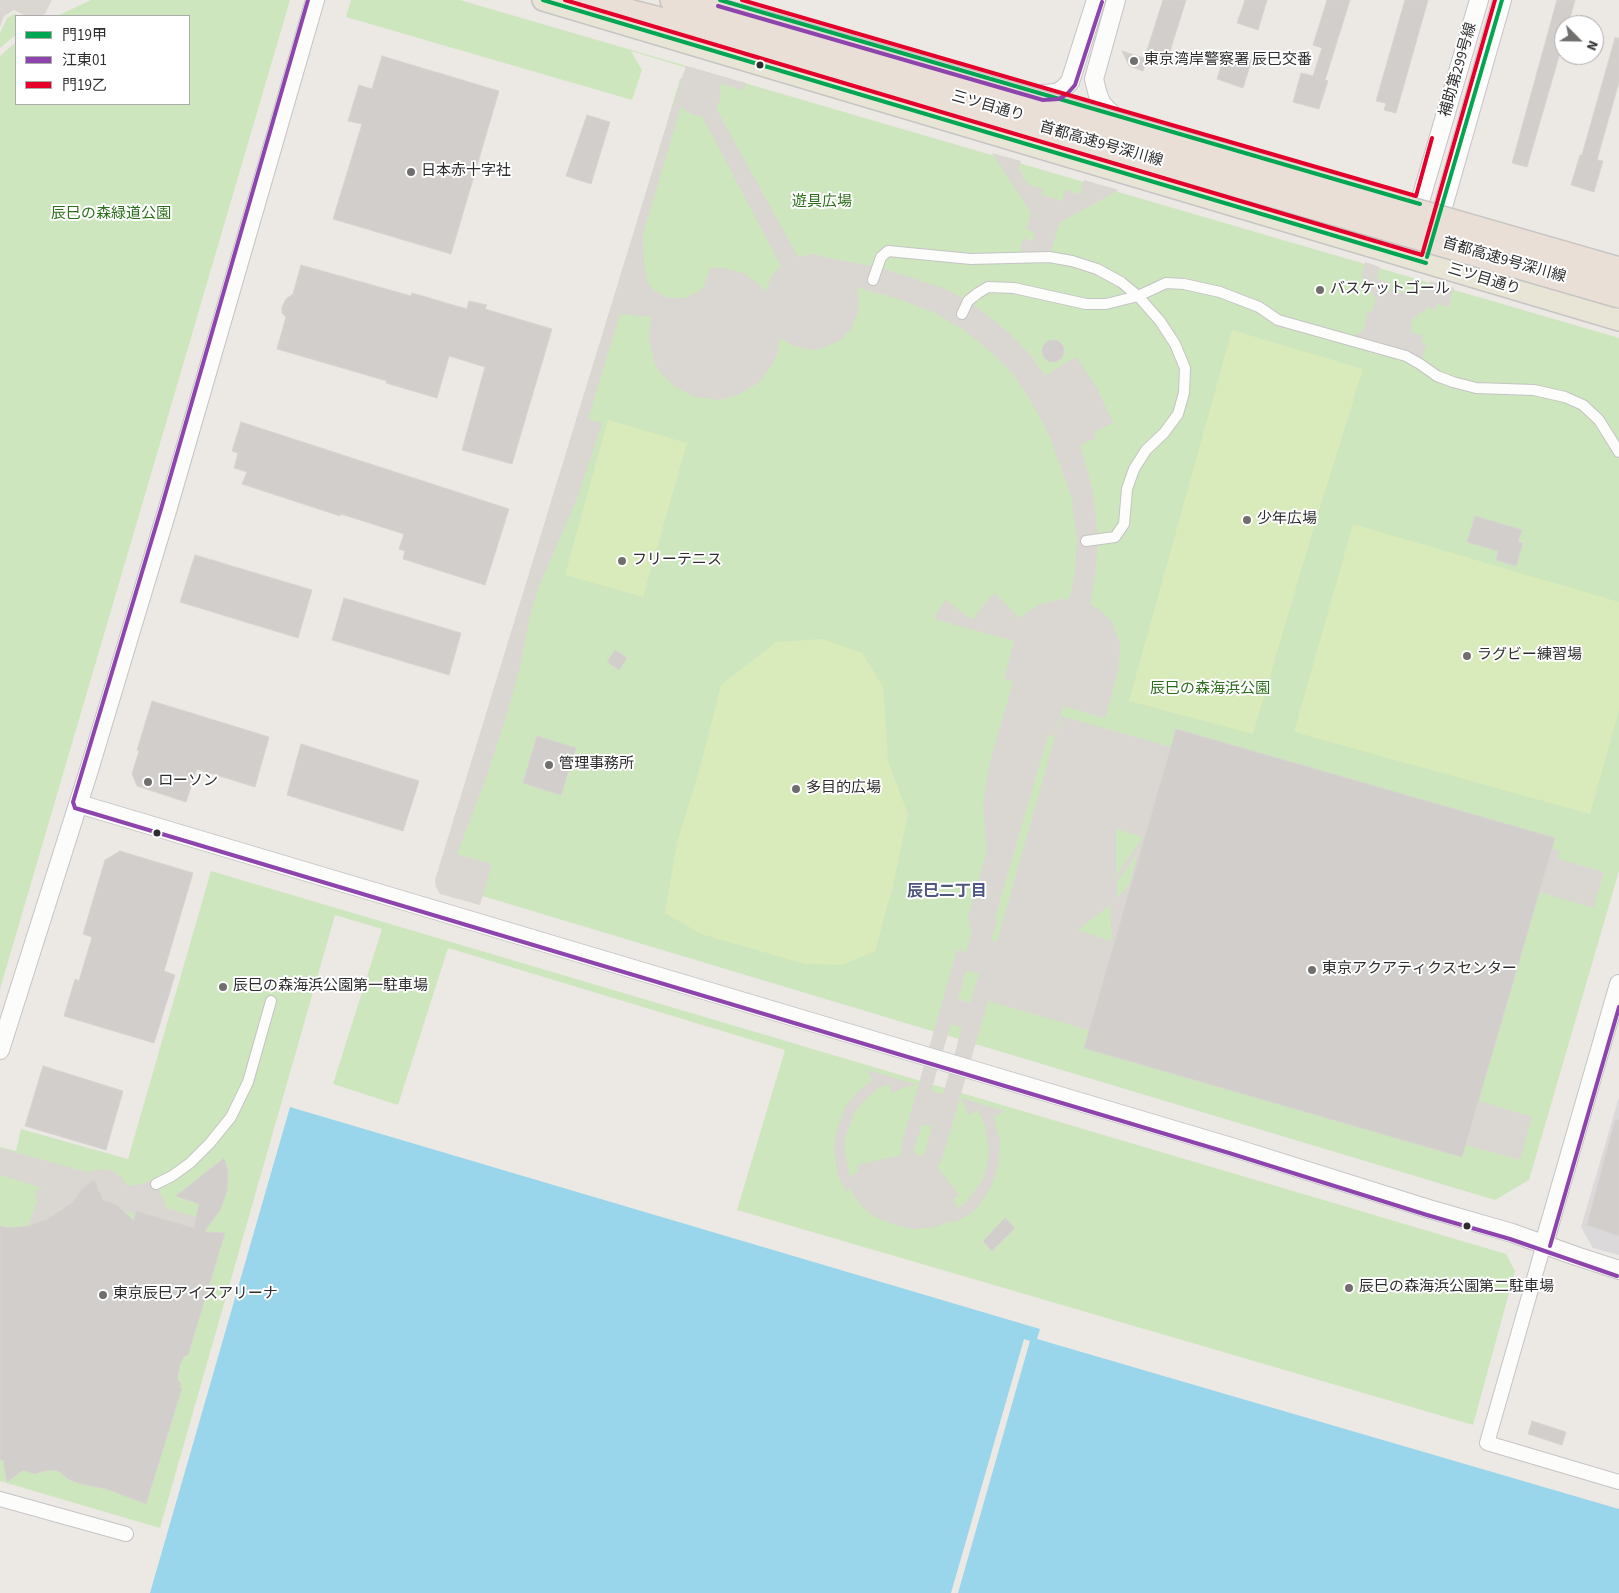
<!DOCTYPE html>
<html>
<head>
<meta charset="utf-8">
<style>
  body { margin:0 }
  #map { position:relative; width:1619px; height:1593px; overflow:hidden; background:#ece8e4; font-family:"Source Sans 3","Noto Sans JP",sans-serif }
  canvas { display:block }
  .legend { position:absolute; left:15px; top:15px; width:175px; height:90px; box-sizing:border-box; background:#fff; border:1px solid #ababab; margin:0; padding:6px 9px; list-style:none; font-size:15px; color:#2e2e2e }
  .legend li { display:flex; align-items:center; gap:10px; height:25px }
  .legend b { width:25px; border:1px solid #ababab }
  .north { position:absolute; left:1554px; top:15px; width:50px; height:50px; box-sizing:border-box; background:#fff; border:1px solid #ababab; border-radius:50%; rotate:113deg; font-size:14px; font-weight:700; line-height:20px; text-align:center; color:#2e2e2e }
  .north::after { content:''; display:block; margin:auto; width:18px; height:22px; background:#706f6e; clip-path:polygon(50% 0,100% 100%,50% 72%,0 100%) }
</style>
</head>
<body>
<div id="map">
<canvas width="1619" height="1593"></canvas>
<ul class="legend">
<li><b style="height:6px;background:#00a651"></b>門19甲</li>
<li><b style="height:6px;background:#8e44ad"></b>江東01</li>
<li><b style="height:6px;background:#e4002b"></b>門19乙</li>
</ul>
<div class="north">N</div>
</div>
<script>
const ctx = document.querySelector('canvas').getContext('2d');
ctx.lineJoin = 'round';
function fill(path, color) { ctx.fillStyle = color; ctx.fill(path, 'evenodd'); }
const poly = rows => new Path2D(rows.map(r => 'M' + r).join(''));
function trace(path, color, width, dash) { ctx.strokeStyle = color; ctx.lineWidth = width; ctx.lineCap = dash ? 'butt' : 'round'; ctx.setLineDash(dash || []); ctx.stroke(path); }
function drawText(font, color, halo, rows, align = 'center') {
  ctx.font = font + ' "Source Sans 3","Noto Sans JP",sans-serif'; ctx.lineWidth = 4; ctx.setLineDash([]); ctx.textBaseline = 'middle'; ctx.strokeStyle = halo; ctx.fillStyle = color; for (const [text, x, y, turn = 0] of rows) {
    ctx.save(); ctx.translate(x, y); ctx.rotate((+turn || 0) * Math.PI / 180); ctx.textAlign = isNaN(turn) ? turn : align; if (halo) ctx.strokeText(text, 0, 0); ctx.fillText(text, 0, 0); ctx.restore();
  }
}
const industrial = poly([
  [1619,1097,1619,1255,1593,1248,1581,1227]
]);
const green = poly([
  [91,0,290,0,0,989,0,56,16,42,16,104,189,104,189,16,57,16],
  [351,0,460,0,1619,338,1619,871,1529,1180,1495,1200,459,889,447,869,680,79,694,70,631,51,642,70,632,100,346,17],
  [14,14,20,16,16,16,16,35,0,48,0,33,7,18],
  [211,871,1506,1254,1515,1271,1473,1425,737,1210,785,1050,448,948,398,1105,333,1084,382,929,335,915,160,1528,0,1481,0,1147,16,1151,21,1129,128,1159]
]);
const pitch = poly([
  [1232,330,1363,369,1311,537,1253,734,1129,701],
  [608,420,687,443,643,597,565,575],
  [1353,524,1619,602,1619,710,1590,814,1294,732],
  [822,639,862,653,883,686,888,761,908,814,893,886,875,951,843,965,805,964,701,934,665,913,677,843,701,764,721,685,776,642]
]);
const plaza = poly([
  [0,0,52,0,45,14,41,16,26,16,14,10,4,16,0,27],
  [686,66,746,83,744,90,720,84,721,98,716,108,798,257,810,254,818,255,833,259,878,267,943,288,970,302,1006,330,1032,357,1045,376,1076,357,1097,388,1113,423,1094,432,1096,438,1080,445,1093,491,1098,540,1095,576,1090,604,1101,611,1112,622,1120,644,1119,667,1105,718,1063,706,1054,737,1048,735,995,917,997,920,991,940,997,942,1061,716,1171,747,1089,1030,988,1001,942,1159,937,1167,959,1195,953,1200,958,1208,967,1201,983,1179,987,1166,989,1150,985,1126,978,1110,969,1115,961,1098,1004,1111,994,1117,1000,1141,998,1166,992,1185,980,1204,972,1213,953,1223,951,1221,935,1227,914,1229,895,1225,873,1216,859,1203,850,1189,846,1191,837,1174,834,1146,836,1133,846,1105,862,1088,872,1080,867,1070,918,1085,905,1087,892,1093,888,1084,878,1088,862,1103,855,1112,845,1138,845,1153,850,1177,859,1172,857,1165,901,1155,901,1146,957,950,966,952,972,933,968,916,987,851,983,807,989,765,1013,682,1004,678,1014,641,934,619,945,600,973,620,983,606,995,593,1019,618,1038,605,1061,599,1069,599,1075,573,1077,539,1071,496,1050,437,1036,410,1014,375,990,351,964,330,933,312,901,300,857,287,859,297,858,312,852,327,842,339,823,348,813,350,796,347,780,338,777,355,772,365,758,383,738,395,720,400,695,397,675,387,659,371,654,361,649,339,651,317,620,314,588,419,602,423,578,496,537,591,529,620,520,667,505,720,487,776,457,854,492,864,480,905,440,894,436,887,435,880,671,110],
  [681,107,693,115,702,116,781,266,771,277,766,292,759,285,745,274,724,268,710,268,704,286,699,292,685,298,668,298,654,290,648,284,644,265,643,234],
  [1116,829,1143,837,1117,875,1116,875],
  [1138,852,1129,885,1117,898,1117,882],
  [1110,905,1112,941,1079,931,1078,930],
  [966,970,979,974,970,1003,958,999],
  [951,1024,962,1028,943,1094,931,1091],
  [922,1124,932,1127,925,1152,923,1155,919,1156,915,1153,914,1149],
  [992,153,1021,161,1019,170,1023,172,1022,176,1029,185,1043,189,1041,195,1062,201,1065,190,1080,194,1084,180,1119,190,1060,222,1049,257,1018,254,1023,252,1020,247,1024,237,1029,241,1033,240,1035,233,1026,229,1031,213],
  [1365,262,1380,267,1377,279,1391,283,1389,290,1416,296,1418,290,1423,291,1424,284,1429,285,1430,281,1454,288,1449,307,1437,304,1435,310,1426,307,1424,313,1419,312,1417,318,1412,317,1411,332,1423,336,1421,342,1426,344,1420,364,1354,341,1356,335,1363,331,1368,311,1372,312,1376,297,1372,296,1373,292,1368,291,1369,285,1366,279,1361,277],
  [1552,848,1560,851,1558,859,1604,872,1593,908,1539,892],
  [1479,1101,1532,1117,1520,1160,1466,1145],
  [0,1148,87,1172,102,1169,113,1171,122,1178,127,1186,142,1184,154,1179,167,1208,209,1221,205,1235,196,1229,136,1211,135,1214,123,1211,103,1200,94,1181,82,1189,72,1203,60,1212,48,1219,28,1226,37,1201,35,1191,43,1188,0,1175]
]);
const water = poly([
  [290,1107,1040,1329,1037,1339,1619,1509,1619,1593,150,1593]
]);
const pier = poly([
  [1024,1339,1030,1341,958,1593,951,1593]
]);
const building = poly([
  [1163,0,1186,0,1166,64,1145,57,1163,0],
  [1245,0,1267,0,1258,30,1237,23,1245,0],
  [1327,0,1350,0,1325,80,1328,81,1319,109,1293,102,1301,73,1313,76,1322,48,1313,45,1327,0],
  [1405,0,1428,0,1396,113,1384,110,1386,103,1376,101,1405,0],
  [1557,0,1575,0,1568,25,1564,25,1564,39,1527,167,1512,163,1557,0],
  [1615,38,1619,38,1619,82,1597,160,1603,161,1594,192,1571,185,1580,155,1582,155,1615,38],
  [1122,51,1147,59,1143,71,1129,66,1122,51],
  [1226,51,1252,59,1243,88,1217,79,1226,51],
  [382,56,499,91,451,254,333,219,362,124,348,121,359,85,372,89,382,56],
  [587,115,610,122,591,184,566,176,587,115],
  [301,265,411,296,412,293,467,309,469,301,487,305,485,309,552,329,512,464,462,450,485,367,449,356,437,398,386,383,387,381,277,349,286,317,282,313,282,307,286,299,293,294,301,265],
  '1042 351a11 11 0 1 1 22 0a11 11 0 1 1-22 0Z',
  [241,422,509,509,485,585,403,559,405,551,399,549,404,534,341,514,340,516,242,484,247,472,234,468,238,453,232,451,241,422],
  [1475,516,1522,530,1518,542,1523,543,1516,566,1496,560,1498,551,1467,542,1475,516],
  [195,555,312,590,298,638,180,602,195,555],
  [344,598,461,633,449,675,332,640,344,598],
  [615,650,627,658,619,670,607,662,615,650],
  [152,701,269,737,255,787,197,769,186,802,137,786,132,774,139,751,137,750,152,701],
  [1176,729,1555,838,1462,1157,1084,1048,1176,729],
  [537,736,576,748,561,795,523,783,537,736],
  [301,744,419,781,403,831,287,795,301,744],
  [120,851,193,873,164,971,175,975,154,1043,64,1016,75,979,79,981,92,937,83,934,105,860,120,851],
  [43,1066,123,1091,106,1150,25,1126,43,1066],
  [1615,1120,1619,1120,1619,1236,1587,1225,1615,1120],
  [224,1158,228,1171,227,1191,220,1210,204,1232,225,1233,188,1355,184,1356,180,1365,177,1380,181,1382,179,1387,182,1388,146,1504,107,1489,81,1484,68,1479,57,1470,43,1471,35,1474,23,1470,7,1482,3,1460,0,1460,0,1226,9,1228,28,1226,48,1219,72,1203,82,1189,94,1180,103,1200,117,1205,134,1221,136,1211,194,1228,199,1204,176,1196,224,1158],
  [1005,1218,1015,1228,992,1251,983,1241,1005,1218],
  [1532,1421,1566,1432,1562,1445,1528,1434,1532,1421]
]);
const pedestrian = poly([
  [873,280,881,257,888,251,971,259,1049,257,1072,261,1097,269,1121,282,1138,296,1160,321,1175,344,1185,368,1184,393,1178,414,1164,433,1146,450,1134,469,1127,489,1124,524,1115,537,1086,541],
  [962,314,968,301,978,293,988,287,1014,288,1086,304,1106,304,1138,296,1166,283,1184,284,1220,292,1259,307,1278,320,1406,356,1420,364,1437,376,1453,382,1476,388,1534,390,1565,397,1583,405,1599,420,1619,452],
  [156,1184,172,1176,190,1163,210,1143,231,1117,248,1082,271,1001]
]);
const minor = poly([
  [1544,1244,1487,1443,1619,1482],
  [0,1499,126,1534]
]);
const tertiary = poly([
  [1043,94,1056,93,1063,89,1070,82,1096,0],
  [1112,114,1102,104,1098,95,1094,79,1116,0],
  [1414,222,1479,0],
  [1437,228,1502,0],
  [79,804,1231,1147,1429,1209,1512,1233,1576,1256,1619,1270],
  [0,1050,89,770,167,511,315,0],
  [1544,1244,1619,984]
]);
const primary = poly([
  [543,0,1619,320]
]);
const motorway = poly([
  [581,0,746,42],
  [673,0,751,20]
]);
const motorwayBridge = poly([
  [751,20,1619,270],
  [746,42,1619,295]
]);
const bus1 = poly([
  [543,0,1426,263],
  [720,0,1420,204],
  [1427,257,1502,0]
]);
const bus2 = poly([
  [308,0,161,509,73,802,75,808,1229,1153,1427,1215,1510,1239,1617,1276],
  [718,6,1043,100,1059,99,1067,94,1075,85,1102,2],
  [1550,1246,1619,1007]
]);
const bus3 = poly([
  [565,0,1422,255,1495,0],
  [742,0,1416,196,1432,138]
]);
const markers = [
  [1134,61,5,"#706f6e"],
  [760,65,4.5,"#2e2e2e"],
  [411,172,5,"#706f6e"],
  [1320,290,5,"#706f6e"],
  [1247,520,5,"#706f6e"],
  [622,561,5,"#706f6e"],
  [1467,656,5,"#706f6e"],
  [549,765,5,"#706f6e"],
  [148,782,5,"#706f6e"],
  [796,789,5,"#706f6e"],
  [157,833,4.5,"#2e2e2e"],
  [1312,970,5,"#706f6e"],
  [223,987,5,"#706f6e"],
  [1467,1226,4.5,"#2e2e2e"],
  [1349,1288,5,"#706f6e"],
  [103,1295,5,"#706f6e"]
];
const poiNames = [
  ["東京湾岸警察署 辰巳交番",1144,61],
  ["日本赤十字社",421,172],
  ["バスケットゴール",1330,290],
  ["少年広場",1257,520],
  ["フリーテニス",632,561],
  ["ラグビー練習場",1477,656],
  ["管理事務所",559,765],
  ["ローソン",158,782],
  ["多目的広場",806,789],
  ["東京アクアティクスセンター",1322,970],
  ["辰巳の森海浜公園第一駐車場",233,987],
  ["辰巳の森海浜公園第二駐車場",1359,1288],
  ["東京辰巳アイスアリーナ",113,1295]
];
const streetNames = [
  ["補助第299号線",1459,70,-74],
  ["三ツ目通り",988,107,16],
  ["首都高速9号深川線",1101,145,16],
  ["首都高速9号深川線",1504,261,16],
  ["三ツ目通り",1484,280,17]
];
const parkNames = [
  ["遊具広場",822,203],
  ["辰巳の森緑道公園",111,215],
  ["辰巳の森海浜公園",1210,690]
];
const neighbourhoodNames = [
  ["辰巳二丁目",947,892]
];
fill(industrial, '#dcd9db');
fill(green, '#cee6be');
fill(pitch, '#d9eabb');
fill(plaza, '#dad6d2');
fill(water, '#99d6ec');
fill(pier, '#ece8e4');
fill(building, '#d1cecb');
trace(building, '#d7d4d0', 1);
trace(pedestrian, '#c5c4c5', 12);
trace(minor, '#c5c4c5', 16);
trace(tertiary, '#c5c4c5', 20);
trace(primary, '#c6c5c4', 24);
trace(motorway, '#c6c5c4', 28);
trace(pedestrian, '#fcfcfb', 10);
trace(minor, '#fcfcfb', 14);
trace(tertiary, '#fcfcfb', 18);
trace(primary, '#e8e4d6', 21);
trace(motorway, '#eadfd6', 25);
trace(motorwayBridge, '#c6c5c4', 28, []);
trace(motorwayBridge, '#eadfd6', 25);
trace(bus1, '#00a651', 4);
trace(bus2, '#8e44ad', 4);
trace(bus3, '#e4002b', 4);
for (const [x, y, r, color] of markers) { const dot = new Path2D(); dot.arc(x, y, r, 0, 2 * Math.PI); ctx.fillStyle = color; ctx.fill(dot); trace(dot, '#fff', 2); }
drawText('15px', '#2e2e2e', '#fff', poiNames, 'left');
drawText('15px', '#2e2e2e', '#fff', streetNames);
drawText('15px', '#2c6e1b', '#fff', parkNames);
drawText('bold 16px', '#4d5680', '#fff', neighbourhoodNames);
</script>
</body>
</html>
